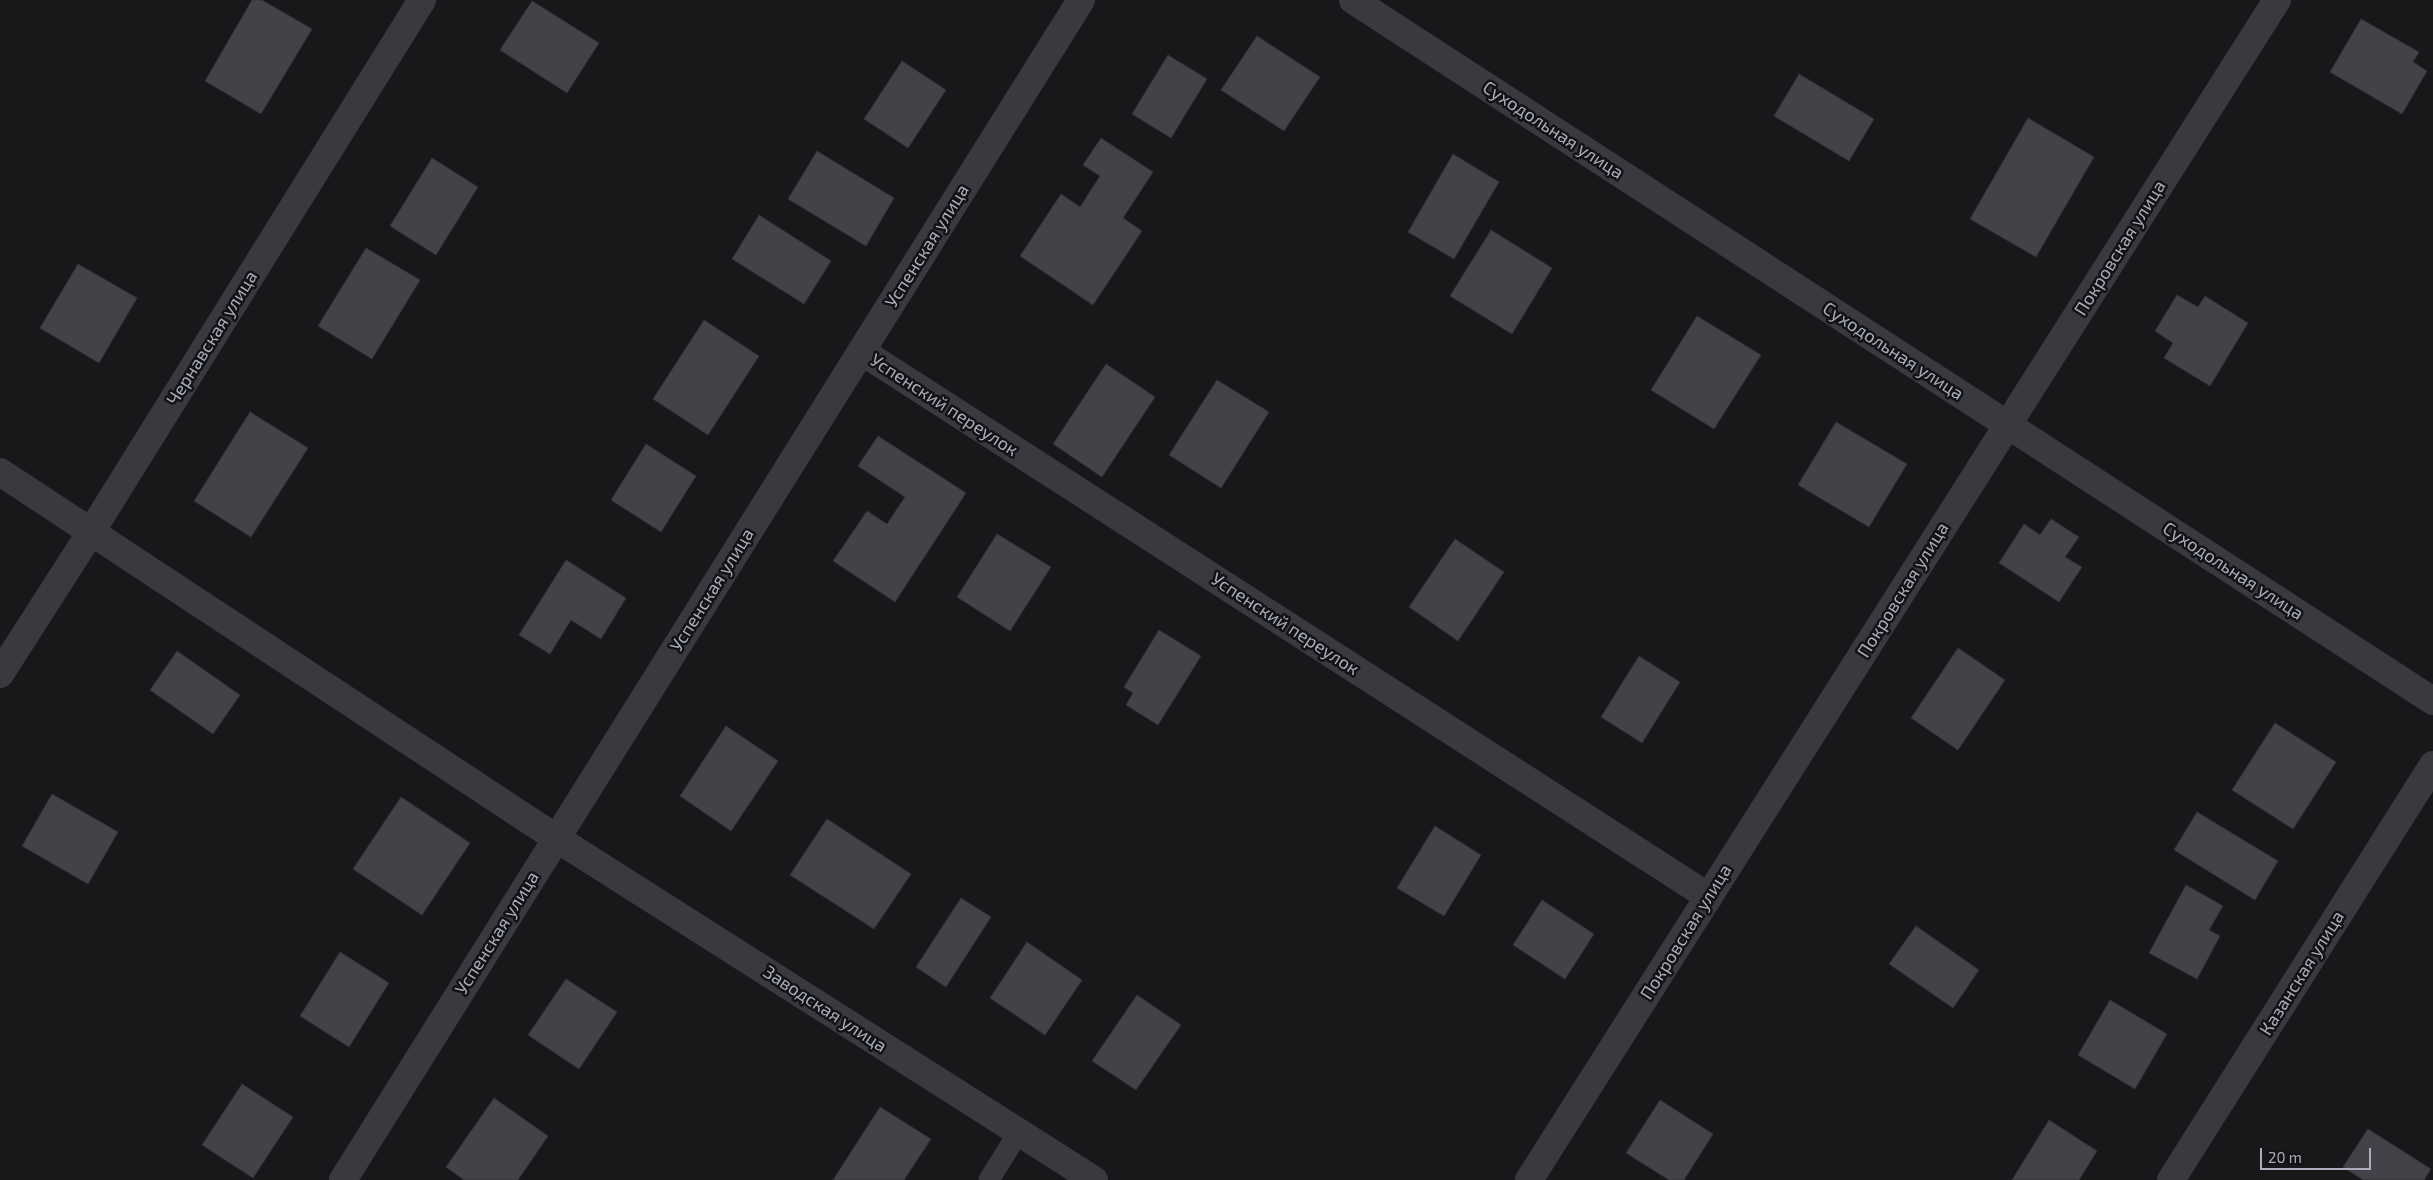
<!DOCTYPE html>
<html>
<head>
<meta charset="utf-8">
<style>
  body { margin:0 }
  #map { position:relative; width:2433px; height:1180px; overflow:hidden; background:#18181b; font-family:"Exo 2",sans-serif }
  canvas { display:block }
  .scale { position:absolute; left:2260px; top:1148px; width:111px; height:22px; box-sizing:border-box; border:2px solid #a9adbc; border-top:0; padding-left:6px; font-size:15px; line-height:18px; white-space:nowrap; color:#a9adbc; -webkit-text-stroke:4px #131316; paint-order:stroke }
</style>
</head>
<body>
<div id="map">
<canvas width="2433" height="1180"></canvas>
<div class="scale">20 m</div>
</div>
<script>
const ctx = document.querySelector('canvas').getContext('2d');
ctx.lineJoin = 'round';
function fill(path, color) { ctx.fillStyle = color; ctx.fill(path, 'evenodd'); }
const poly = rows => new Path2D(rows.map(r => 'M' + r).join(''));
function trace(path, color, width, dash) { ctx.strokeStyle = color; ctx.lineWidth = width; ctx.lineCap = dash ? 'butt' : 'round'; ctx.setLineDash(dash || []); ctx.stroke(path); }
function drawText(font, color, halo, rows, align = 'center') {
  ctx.font = font + ' "Exo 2",sans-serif'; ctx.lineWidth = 5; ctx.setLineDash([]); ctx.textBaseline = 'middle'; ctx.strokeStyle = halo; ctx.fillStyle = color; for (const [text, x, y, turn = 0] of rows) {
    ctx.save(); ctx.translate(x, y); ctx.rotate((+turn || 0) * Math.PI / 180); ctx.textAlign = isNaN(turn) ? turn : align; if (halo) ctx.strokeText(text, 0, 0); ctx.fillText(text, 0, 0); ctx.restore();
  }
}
const building = poly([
  [252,0,262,0,312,29,261,114,205,81,252,0],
  [532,1,599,43,567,93,500,50,532,1],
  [2361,19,2419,52,2413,62,2427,71,2402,114,2330,72,2361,19],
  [1257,36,1320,77,1284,131,1221,90,1257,36],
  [1168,55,1207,79,1171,138,1132,114,1168,55],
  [902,61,946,90,908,148,864,119,902,61],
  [1799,74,1874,119,1849,161,1774,116,1799,74],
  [2028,118,2094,157,2036,257,1970,219,2028,118],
  [1101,138,1153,172,1123,218,1142,231,1093,305,1020,256,1061,194,1080,207,1100,176,1083,165,1101,138],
  [817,151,894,198,866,246,788,199,817,151],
  [1453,154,1499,182,1454,259,1408,232,1453,154],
  [432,158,478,187,436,255,390,226,432,158],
  [759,215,831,261,804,304,732,259,759,215],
  [1491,230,1552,268,1512,334,1450,296,1491,230],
  [366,248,420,280,372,359,318,326,366,248],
  [78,264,137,298,99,363,40,328,78,264],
  [2177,295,2198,307,2205,296,2248,323,2210,386,2164,358,2173,343,2155,331,2177,295],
  [1697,316,1761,355,1714,429,1651,390,1697,316],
  [704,320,759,356,708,435,653,399,704,320],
  [1106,364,1155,397,1102,477,1053,444,1106,364],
  [1217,380,1269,412,1221,488,1169,455,1217,380],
  [250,412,308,448,251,537,194,501,250,412],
  [1836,422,1907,464,1869,527,1798,485,1836,422],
  [878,436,966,493,895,602,833,561,867,511,887,524,905,497,858,466,878,436],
  [646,444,696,476,661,532,611,500,646,444],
  [2051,519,2079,537,2065,557,2082,567,2059,602,1999,563,2024,524,2040,535,2051,519],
  [997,534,1051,567,1010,631,957,597,997,534],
  [1455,539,1504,572,1458,641,1409,607,1455,539],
  [566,560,626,598,601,639,571,620,550,654,519,635,566,560],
  [1159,630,1201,656,1158,725,1126,705,1133,693,1124,687,1159,630],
  [1958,648,2005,680,1958,750,1911,718,1958,648],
  [177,651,240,695,213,734,150,690,177,651],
  [1639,656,1680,682,1642,743,1601,717,1639,656],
  [2275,723,2336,762,2293,829,2232,790,2275,723],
  [726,726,778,761,731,831,680,796,726,726],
  [52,794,118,832,88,884,22,846,52,794],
  [401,797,470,843,422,915,353,869,401,797],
  [2197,812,2278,861,2255,900,2174,850,2197,812],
  [827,819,911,874,874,929,790,875,827,819],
  [1435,826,1481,855,1444,916,1397,888,1435,826],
  [2186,885,2223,906,2209,930,2220,936,2197,979,2149,953,2186,885],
  [961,898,991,917,946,987,916,967,961,898],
  [1542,900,1594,934,1565,979,1513,945,1542,900],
  [1916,926,1979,970,1953,1008,1889,964,1916,926],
  [1027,942,1082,980,1045,1035,990,998,1027,942],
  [340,952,389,983,349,1047,300,1016,340,952],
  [566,979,617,1012,579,1069,528,1035,566,979],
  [1137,995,1181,1025,1136,1090,1092,1061,1137,995],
  [2110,1000,2167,1034,2135,1089,2078,1055,2110,1000],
  [242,1084,293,1117,253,1178,202,1145,242,1084],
  [494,1098,548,1136,518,1180,464,1180,446,1167,494,1098],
  [1660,1100,1713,1134,1684,1180,1669,1180,1626,1153,1660,1100],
  [880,1107,931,1139,904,1180,833,1180,880,1107],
  [2049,1120,2097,1151,2079,1180,2012,1180,2049,1120],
  [2368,1129,2431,1169,2424,1180,2363,1180,2343,1167,2368,1129]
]);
const lane = poly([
  [989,1180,1018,1133]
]);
const street = poly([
  [1353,0,2433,701],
  [861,351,1709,897],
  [0,472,556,838,1094,1180],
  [0,674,91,532,422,0],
  [343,1180,1081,0],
  [1529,1180,2277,0],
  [2171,1180,2433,765]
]);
const streetNames = [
  ["Суходольная улица",1553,130,33],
  ["Успенская улица",927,246,-58],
  ["Покровская улица",2120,248,-58],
  ["Чернавская улица",212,338,-58],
  ["Суходольная улица",1893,351,33],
  ["Успенский переулок",944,405,33],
  ["Суходольная улица",2233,571,33],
  ["Успенская улица",712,590,-58],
  ["Покровская улица",1903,590,-58],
  ["Успенский переулок",1285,624,33],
  ["Покровская улица",1686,932,-58],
  ["Успенская улица",497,933,-58],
  ["Казанская улица",2302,973,-58],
  ["Заводская улица",825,1009,33]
];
fill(building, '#424248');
trace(building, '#323237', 1);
trace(lane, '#393940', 21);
trace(street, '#393940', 28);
drawText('18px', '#a9adbc', '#131316', streetNames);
</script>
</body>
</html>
